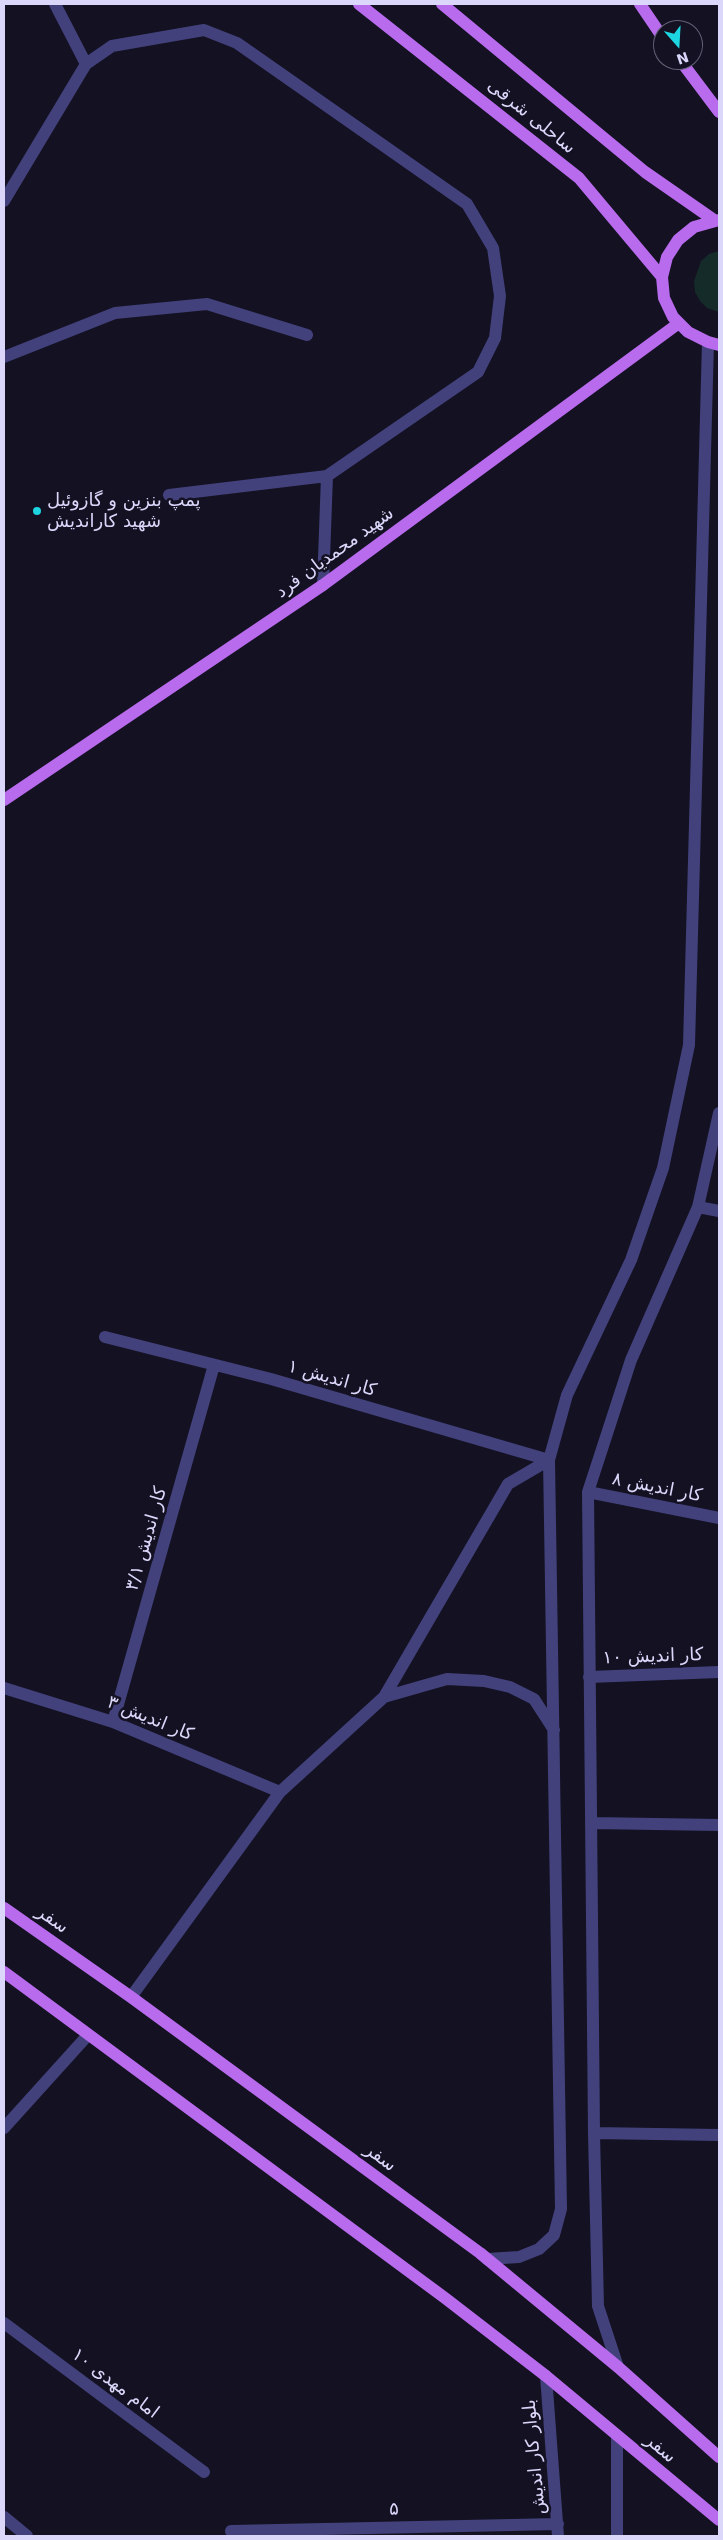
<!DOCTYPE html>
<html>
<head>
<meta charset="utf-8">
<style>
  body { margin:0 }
  #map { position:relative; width:723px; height:2540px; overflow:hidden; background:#131122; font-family:"DejaVu Sans",sans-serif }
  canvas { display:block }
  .frame { position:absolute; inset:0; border:5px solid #dad7fa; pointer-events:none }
  .north { position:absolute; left:653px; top:20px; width:50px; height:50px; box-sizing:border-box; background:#131122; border:1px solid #636078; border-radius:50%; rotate:161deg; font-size:14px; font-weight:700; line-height:20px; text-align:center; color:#dad7fa }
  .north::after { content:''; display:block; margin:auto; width:18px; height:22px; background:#1cd5e1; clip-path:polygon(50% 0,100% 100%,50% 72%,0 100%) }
</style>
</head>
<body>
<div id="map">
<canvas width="723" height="2540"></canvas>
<div class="frame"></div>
<div class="north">N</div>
</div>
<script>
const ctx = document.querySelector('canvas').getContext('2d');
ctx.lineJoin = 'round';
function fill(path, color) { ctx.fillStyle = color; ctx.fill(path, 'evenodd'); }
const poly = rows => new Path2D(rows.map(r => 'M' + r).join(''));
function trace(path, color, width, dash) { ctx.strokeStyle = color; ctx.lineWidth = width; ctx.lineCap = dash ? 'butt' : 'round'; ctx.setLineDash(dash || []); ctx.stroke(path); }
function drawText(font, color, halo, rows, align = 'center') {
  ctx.font = font + ' "DejaVu Sans",Cairo,sans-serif'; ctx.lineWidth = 5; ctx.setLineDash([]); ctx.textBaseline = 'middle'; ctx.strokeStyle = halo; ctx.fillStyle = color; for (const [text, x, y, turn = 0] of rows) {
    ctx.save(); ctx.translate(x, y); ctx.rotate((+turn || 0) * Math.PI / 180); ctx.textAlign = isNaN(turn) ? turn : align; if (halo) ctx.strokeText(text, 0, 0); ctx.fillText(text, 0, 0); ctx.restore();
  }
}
const green = poly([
  [719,251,719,312,707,308,700,301,695,292,694,281,701,261,709,254]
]);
const minor = poly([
  [55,4,86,64],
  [4,201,86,64,112,46,204,30,237,43,467,204,493,248,500,296,495,338,478,372,327,476,323,585],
  [4,357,115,313,207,304,307,335],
  [169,495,327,476],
  [698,1207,719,1211],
  [105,1337,271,1379,549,1460],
  [588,1492,719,1518],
  [589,1677,719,1672],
  [4,1688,113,1722,280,1792],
  [384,1697,447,1679,484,1681,510,1687,534,1699,554,1730],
  [113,1722,214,1365],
  [592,1823,719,1825],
  [131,1997,280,1792,384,1697,508,1484,549,1460],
  [4,2128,88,2035],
  [594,2133,719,2135],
  [487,2259,519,2257,539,2249,554,2235,561,2209,549,1460,567,1395,631,1260,663,1168,689,1045,708,342],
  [4,2323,204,2472],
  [618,2367,598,2306,594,2133,588,1492,631,1360,698,1207,719,1113],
  [546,2376,558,2536],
  [617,2436,617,2536],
  [4,2517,27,2536],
  [231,2531,558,2524]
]);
const major = poly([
  [359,4,579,178,662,277],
  [442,4,645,172,714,220],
  [640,4,663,38],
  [680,60,719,112],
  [719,220,694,227,678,240,667,257,662,277,664,298,673,317,688,332,708,342,719,345],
  [4,800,323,585,679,323],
  [4,1908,131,1997,480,2253,618,2367,719,2457],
  [4,1972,445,2298,546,2376,719,2520]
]);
const markers = [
  [37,511,5,"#1cd5e1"]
];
const streetNames = [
  ["ساحلی شرقی",531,117,39],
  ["شهید محمدیان فرد",335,553,-36],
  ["۱ کار اندیش",332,1379,16],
  ["۸ کار اندیش",657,1488,11],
  ["۳/۱ کار اندیش",147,1539,-74],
  ["۱۰ کار اندیش",653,1657,-2],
  ["۳ کار اندیش",150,1719,22],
  ["سفر",52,1920,35],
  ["سفر",380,2158,36],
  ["۱۰ امام مهدی",115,2384,37],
  ["سفر",660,2449,40],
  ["بلوار کار اندیش",535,2457,-95],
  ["۵",394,2510,-1]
];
const poiNames = [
  ["پمپ بنزین و گازوئیل",47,501],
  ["شهید کاراندیش",47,522]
];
fill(green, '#152b2a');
trace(minor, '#42417b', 12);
trace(major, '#b86bed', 12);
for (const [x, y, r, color] of markers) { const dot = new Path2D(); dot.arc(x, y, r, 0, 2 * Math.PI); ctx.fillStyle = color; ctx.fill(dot); trace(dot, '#131122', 2); }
drawText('18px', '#dad7fa', '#131122', streetNames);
drawText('18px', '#dad7fa', '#131122', poiNames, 'left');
</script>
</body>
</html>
